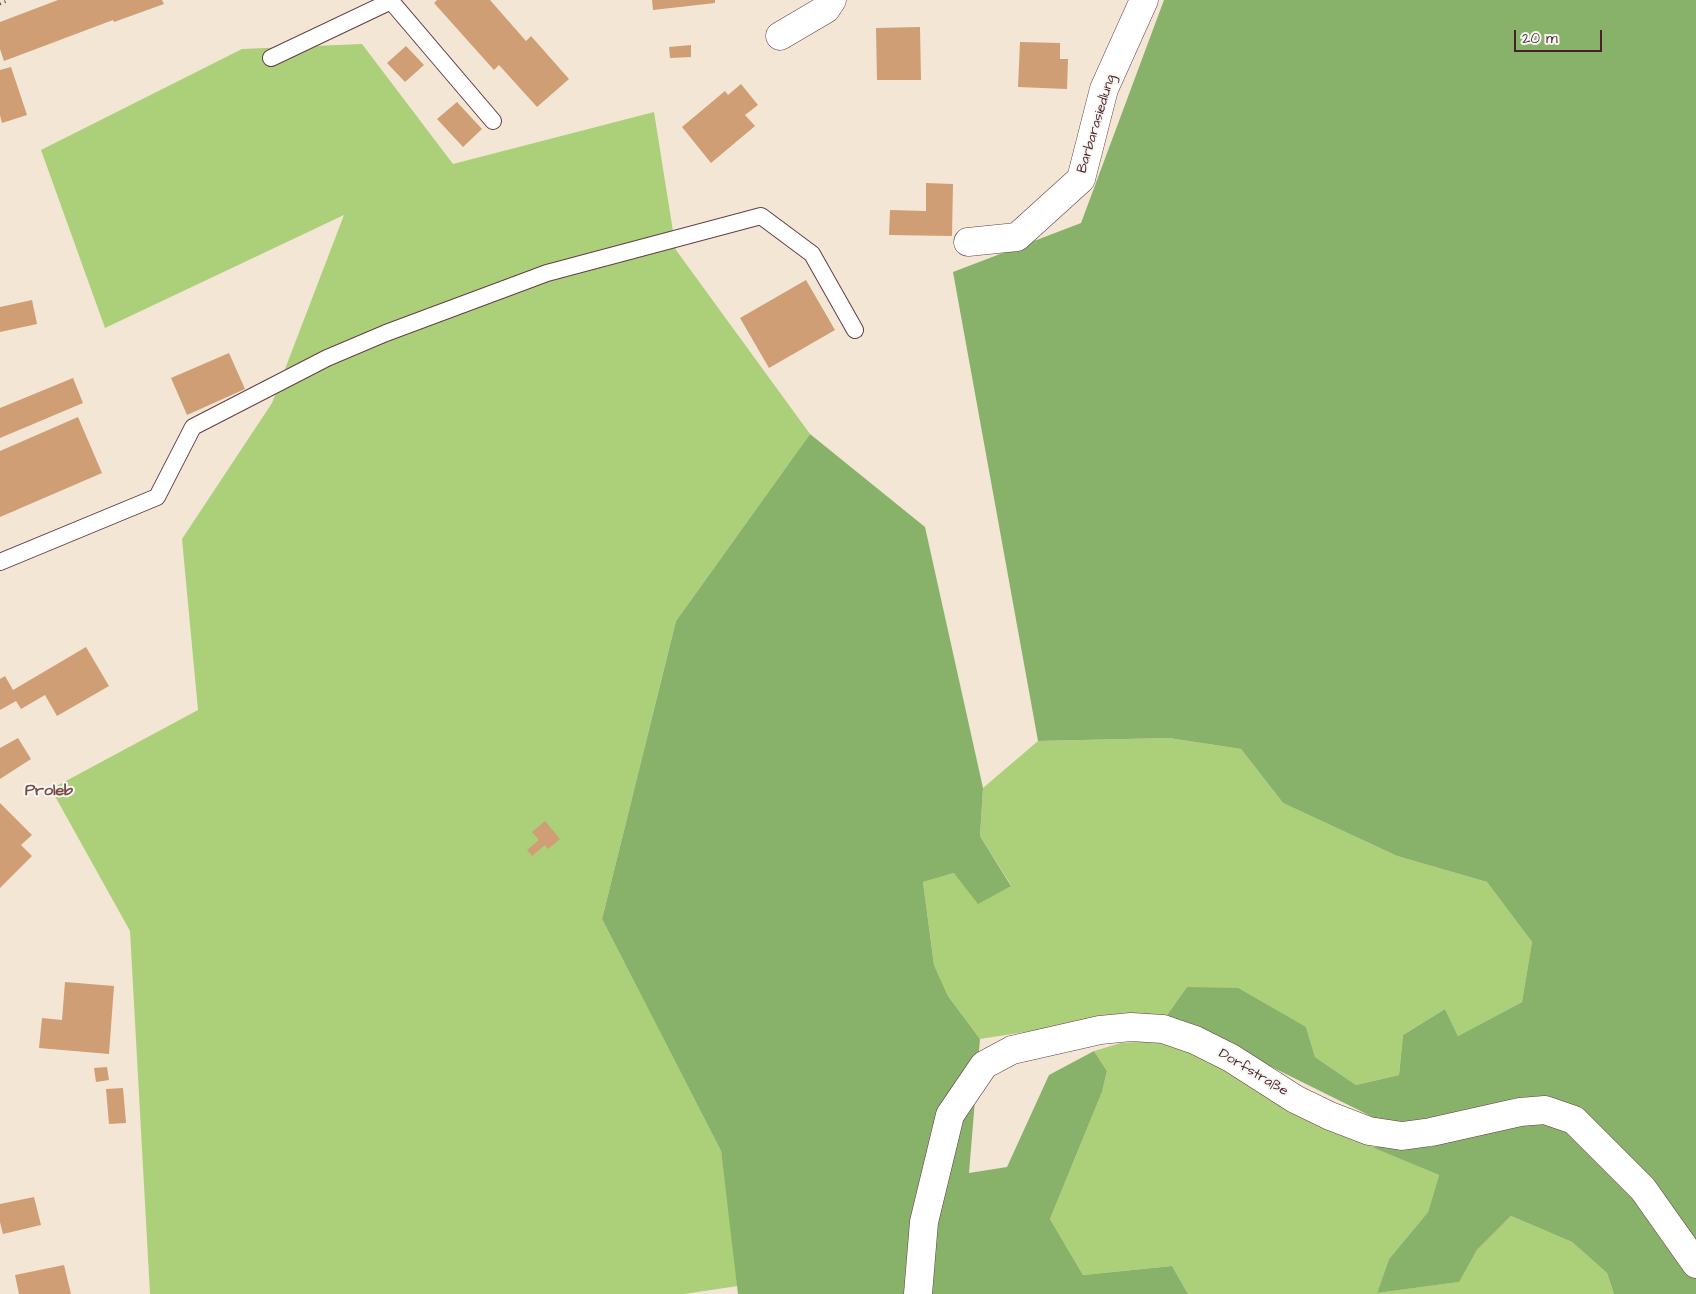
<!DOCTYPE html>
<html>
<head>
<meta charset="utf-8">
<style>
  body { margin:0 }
  #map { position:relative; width:1696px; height:1294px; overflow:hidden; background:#f4e6d5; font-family:"Architects Daughter",sans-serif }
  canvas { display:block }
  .scale { position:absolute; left:1514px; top:30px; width:88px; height:22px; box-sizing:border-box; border:2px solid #4a1f2b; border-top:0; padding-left:6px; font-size:15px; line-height:18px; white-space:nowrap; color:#4a1f2b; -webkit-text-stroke:4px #f6f6f2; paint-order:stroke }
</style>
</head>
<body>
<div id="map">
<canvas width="1696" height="1294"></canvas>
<div class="scale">20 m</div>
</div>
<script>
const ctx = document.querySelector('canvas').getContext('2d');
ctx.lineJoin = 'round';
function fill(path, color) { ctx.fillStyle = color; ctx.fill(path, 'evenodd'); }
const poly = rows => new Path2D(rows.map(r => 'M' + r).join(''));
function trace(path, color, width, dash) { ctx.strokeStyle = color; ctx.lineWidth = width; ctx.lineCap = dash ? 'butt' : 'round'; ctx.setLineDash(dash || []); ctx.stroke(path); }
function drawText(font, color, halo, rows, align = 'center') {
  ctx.font = font + ' "Architects Daughter",sans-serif'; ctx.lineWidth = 4; ctx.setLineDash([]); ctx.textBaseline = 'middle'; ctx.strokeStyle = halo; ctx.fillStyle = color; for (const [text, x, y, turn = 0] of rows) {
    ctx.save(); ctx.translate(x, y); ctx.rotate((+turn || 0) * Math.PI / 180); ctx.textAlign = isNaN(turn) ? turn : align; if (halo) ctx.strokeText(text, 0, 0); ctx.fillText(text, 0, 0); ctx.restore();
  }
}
const green = poly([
  [362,44,453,164,654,112,676,250,810,434,676,621,602,919,721,1151,738,1286,684,1294,150,1294,130,931,51,789,198,710,182,539,272,403,344,215,105,328,41,150,242,49],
  [1169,738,1241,749,1283,803,1397,856,1487,882,1532,942,1522,1002,1458,1036,1445,1009,1403,1035,1399,1075,1356,1085,1315,1057,1306,1027,1187,987,1167,1015,1127,1016,980,1039,948,996,934,965,923,882,954,873,1011,885,980,836,983,788,1038,741],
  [1152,1041,1184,1046,1332,1129,1439,1175,1428,1212,1389,1259,1377,1293,1458,1282,1477,1250,1511,1216,1572,1242,1607,1273,1614,1294,1188,1294,1172,1266,1083,1275,1050,1219,1102,1092,1107,1071,1094,1051,1121,1043]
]);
const forest = poly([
  [1164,0,1696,0,1696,1294,1614,1294,1607,1273,1572,1242,1511,1216,1477,1250,1459,1282,1377,1293,1389,1259,1428,1212,1439,1175,1372,1147,1433,1147,1167,1015,1187,987,1238,988,1306,1027,1315,1057,1356,1085,1399,1075,1403,1035,1445,1009,1458,1036,1522,1002,1532,942,1487,882,1397,856,1283,803,1241,749,1169,738,1038,741,953,272,1081,223],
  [810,434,925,527,983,788,980,836,1011,886,978,904,954,873,923,882,934,965,948,996,980,1039,969,1173,1007,1167,1049,1075,1094,1051,1107,1071,1102,1092,1050,1219,1083,1275,1172,1266,1188,1294,738,1294,721,1151,602,919,676,621]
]);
const building = poly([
  [58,0,162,0,164,4,114,22,113,20,4,61,0,49,0,22],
  [437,0,490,0,526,41,531,36,569,79,537,107,499,65,494,70,434,3],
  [652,0,715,0,715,3,653,10],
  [920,27,921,80,877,80,876,28],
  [1020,42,1060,43,1060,59,1068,59,1067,89,1018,87],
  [691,45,691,57,670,58,669,47],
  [406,46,424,65,405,82,387,63],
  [11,67,27,115,2,123,0,115,0,70],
  [741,84,758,105,745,115,755,126,711,163,682,127,725,91,728,95],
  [457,102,482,129,463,147,437,119],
  [926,183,953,184,952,236,889,235,890,210,926,211],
  [806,280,835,330,769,368,740,318],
  [32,300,37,324,0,332,0,307],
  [229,353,245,389,187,415,171,378],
  [73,378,83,403,0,438,0,408],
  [78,417,102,473,0,517,0,451],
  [86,647,109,686,57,716,45,695,21,709,16,701,0,710,0,679,5,676,13,690],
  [18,738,31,759,0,779,0,748],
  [0,803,32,835,21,845,32,856,0,888],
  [545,821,560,839,548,849,545,845,532,856,527,850,539,840,532,832],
  [65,982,114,986,109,1054,39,1048,42,1018,62,1020],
  [107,1067,109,1080,96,1082,94,1068],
  [123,1088,126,1123,109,1124,106,1089],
  [34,1197,41,1225,3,1234,0,1222,0,1204],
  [64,1265,71,1294,19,1294,15,1275]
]);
const path = poly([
  [0,4,9,0]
]);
const lane = poly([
  [390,0,493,121],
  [271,58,391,1],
  [0,562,157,497,193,427,327,358,386,333,547,273,761,216,812,254,855,330]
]);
const street = poly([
  [780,36,826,9,832,0],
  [968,242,1017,237,1081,179,1104,89,1144,0],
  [918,1294,924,1222,950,1115,984,1065,1012,1050,1100,1030,1131,1027,1163,1029,1195,1040,1231,1058,1295,1099,1330,1116,1369,1131,1402,1136,1431,1132,1520,1112,1545,1110,1574,1120,1643,1189,1696,1264]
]);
const streetNames = [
  ["Barbarasiedlung",1097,124,-73],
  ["Dorfstraße",1253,1073,31]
];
const quarterNames = [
  ["Proleb",49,792]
];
fill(green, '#abd079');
fill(forest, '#88b269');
fill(building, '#cf9e75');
trace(lane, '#643d44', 18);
trace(street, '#643d44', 29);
trace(path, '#643d44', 3, [1, 4]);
trace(lane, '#fff', 16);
trace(street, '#fff', 28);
drawText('14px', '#4a1f2b', '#f6f6f2', streetNames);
drawText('bold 16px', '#794b45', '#f6f6f2', quarterNames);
</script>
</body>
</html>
